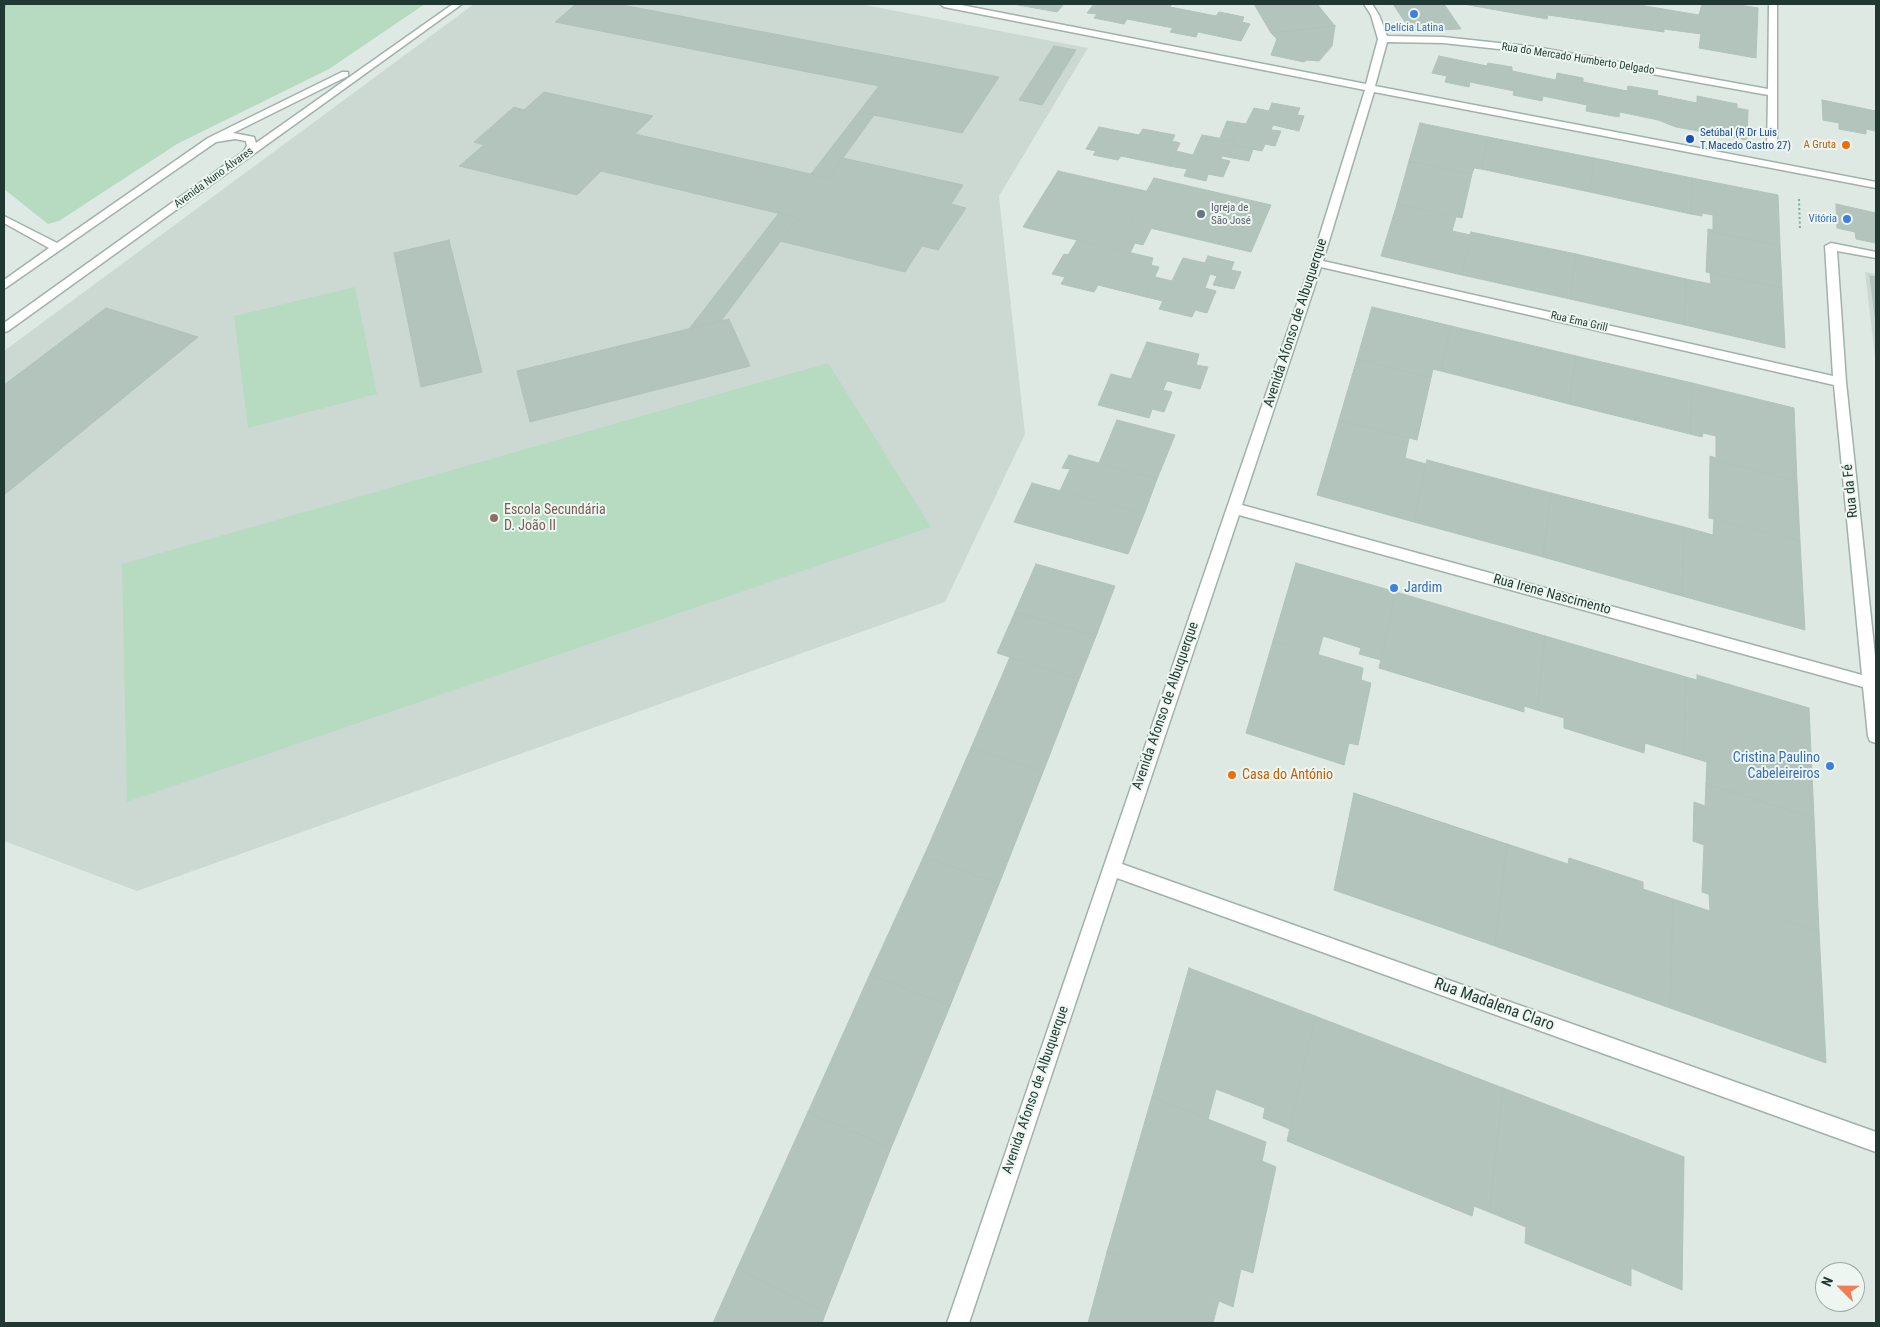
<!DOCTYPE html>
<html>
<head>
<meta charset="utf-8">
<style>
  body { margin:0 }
  #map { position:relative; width:1880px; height:1327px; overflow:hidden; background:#dee9e4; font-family:"Roboto Condensed",sans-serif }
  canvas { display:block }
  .frame { position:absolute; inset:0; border:5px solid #1f3932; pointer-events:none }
  .north { position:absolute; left:1815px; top:1262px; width:50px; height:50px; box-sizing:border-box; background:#eef6f2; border:1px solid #9baaa5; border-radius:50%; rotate:293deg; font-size:14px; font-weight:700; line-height:20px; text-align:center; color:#1f3932 }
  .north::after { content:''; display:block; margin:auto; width:18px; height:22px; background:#f27c53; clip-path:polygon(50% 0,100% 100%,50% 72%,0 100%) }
</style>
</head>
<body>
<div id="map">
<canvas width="1880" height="1327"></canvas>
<div class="frame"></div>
<div class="north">N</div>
</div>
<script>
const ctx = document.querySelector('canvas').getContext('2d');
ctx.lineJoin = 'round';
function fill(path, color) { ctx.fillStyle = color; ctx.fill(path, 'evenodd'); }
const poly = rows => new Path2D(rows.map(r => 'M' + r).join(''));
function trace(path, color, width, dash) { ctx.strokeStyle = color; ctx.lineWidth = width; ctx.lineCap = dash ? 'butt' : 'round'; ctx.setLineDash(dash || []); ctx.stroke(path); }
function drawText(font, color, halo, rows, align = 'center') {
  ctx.font = font + ' "Roboto Condensed",sans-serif'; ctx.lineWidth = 4; ctx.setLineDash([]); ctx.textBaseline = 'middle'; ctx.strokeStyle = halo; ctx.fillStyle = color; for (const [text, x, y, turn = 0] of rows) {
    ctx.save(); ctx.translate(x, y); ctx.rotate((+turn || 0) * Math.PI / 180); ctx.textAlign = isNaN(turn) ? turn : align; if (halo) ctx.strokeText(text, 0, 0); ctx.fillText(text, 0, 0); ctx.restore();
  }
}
const built = poly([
  [474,4,860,4,1088,48,999,196,1025,434,945,602,137,891,4,841,4,351],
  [1865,272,1876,274,1876,366]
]);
const green = poly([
  [4,4,425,4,329,69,177,144,59,221,48,224,4,189],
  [355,287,377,394,248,428,234,316],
  [828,363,931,527,127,802,122,564]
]);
const building = poly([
  [576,4,617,4,999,77,962,133,859,112,879,86,555,22,576,4],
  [1013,4,1064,4,1057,12,1013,4],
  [1094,4,1172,4,1170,7,1216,16,1219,12,1244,17,1242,22,1250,24,1241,41,1198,32,1196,37,1170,32,1173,28,1127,19,1124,24,1094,18,1097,14,1087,13,1094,4],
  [1254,4,1317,4,1335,26,1271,33,1254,4],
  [1393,4,1444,4,1461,29,1411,31,1393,4],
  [1463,4,1633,4,1699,15,1702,4,1734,4,1758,8,1756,58,1699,48,1701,34,1664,29,1664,32,1548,15,1547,19,1463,4],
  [1335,26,1332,46,1319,61,1307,60,1304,62,1271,55,1277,39,1271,33,1335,26],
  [1054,46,1076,50,1042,105,1019,100,1054,46],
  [1439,56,1487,66,1488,63,1512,67,1512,71,1556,80,1557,73,1583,78,1583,82,1627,91,1628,86,1658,91,1657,95,1697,103,1697,96,1737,104,1737,108,1748,110,1747,140,1676,127,1658,120,1620,112,1619,117,1586,111,1587,105,1543,96,1542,101,1513,95,1514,91,1470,82,1469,87,1445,82,1447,76,1432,73,1439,56],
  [544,92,653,116,635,134,828,178,843,158,963,185,951,204,966,208,938,250,922,246,905,272,780,241,798,218,601,171,577,195,459,166,484,145,474,142,514,107,524,110,544,92],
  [1822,100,1876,111,1876,131,1866,129,1866,134,1839,129,1839,123,1823,120,1822,100],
  [1272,103,1300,108,1297,115,1304,116,1299,131,1273,125,1271,130,1281,131,1275,146,1265,144,1262,151,1232,145,1234,141,1220,138,1227,121,1246,124,1254,108,1269,111,1272,103],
  [859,112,874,115,843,158,828,178,811,174,859,112],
  [1420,123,1488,137,1481,169,1474,168,1472,174,1409,161,1420,123],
  [1099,127,1139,135,1143,129,1175,135,1172,141,1180,143,1169,166,1121,156,1118,160,1093,155,1096,151,1086,149,1099,127],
  [1202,135,1234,141,1232,145,1253,149,1249,161,1222,156,1221,159,1230,161,1223,177,1208,174,1206,181,1184,176,1187,169,1169,166,1176,151,1193,155,1202,135],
  [1488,137,1594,158,1590,192,1481,169,1488,137],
  [1594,158,1692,178,1691,214,1590,192,1594,158],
  [1409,161,1472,174,1462,218,1397,204,1409,161],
  [1058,171,1146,191,1129,223,1151,229,1143,245,1135,243,1130,253,1023,227,1058,171],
  [1154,178,1271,205,1251,252,1129,223,1154,178],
  [1692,178,1778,195,1780,246,1708,231,1708,229,1713,230,1713,215,1702,213,1702,216,1691,214,1692,178],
  [1397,204,1456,217,1452,231,1471,235,1462,275,1381,256,1397,204],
  [1836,204,1876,213,1876,243,1856,239,1855,232,1837,228,1836,204],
  [779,213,798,218,721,321,689,329,779,213],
  [1708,231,1780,246,1782,288,1706,272,1708,231],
  [1471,232,1576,254,1570,299,1462,275,1471,232],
  [449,240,482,372,421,387,394,253,449,240],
  [1077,240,1153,258,1151,265,1159,267,1146,297,1098,285,1094,292,1061,284,1065,277,1052,274,1064,254,1068,255,1077,240],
  [1576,254,1686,279,1685,325,1570,299,1576,254],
  [1208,256,1234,262,1231,270,1241,272,1234,289,1213,285,1217,276,1210,274,1205,288,1216,291,1207,313,1195,310,1192,317,1159,309,1163,301,1146,297,1155,277,1172,281,1183,258,1205,263,1208,256],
  [1710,273,1782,288,1785,348,1685,325,1686,279,1711,284,1710,273],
  [1870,276,1876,277,1876,324,1870,276],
  [1372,307,1451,326,1441,371,1433,369,1431,378,1357,359,1372,307],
  [106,308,198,337,4,495,4,385,106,308],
  [729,319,750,366,530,422,517,371,729,319],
  [1451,326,1576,356,1569,404,1441,371,1451,326],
  [1147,342,1199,354,1196,365,1208,367,1200,389,1167,381,1163,390,1172,392,1164,412,1152,409,1149,418,1098,405,1111,374,1131,379,1147,342],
  [1576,356,1692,383,1690,434,1569,404,1576,356],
  [1357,359,1431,378,1417,440,1339,420,1357,359],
  [1692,383,1794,408,1797,481,1710,459,1710,456,1716,458,1716,436,1703,433,1702,437,1690,434,1692,383],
  [1117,420,1175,435,1157,479,1099,463,1117,420],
  [1339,420,1409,438,1405,458,1426,464,1414,522,1317,495,1339,420],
  [1069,455,1157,479,1144,514,1060,491,1070,469,1062,468,1069,455],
  [1710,459,1797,481,1800,541,1709,518,1710,459],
  [1427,460,1551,493,1543,557,1414,522,1427,460],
  [1032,483,1144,514,1128,554,1014,522,1032,483],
  [1551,493,1684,527,1682,596,1543,557,1551,493],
  [1714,519,1800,541,1805,630,1682,596,1684,527,1713,535,1714,519],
  [1296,563,1396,592,1381,660,1359,654,1361,648,1323,636,1318,655,1273,641,1296,563],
  [1036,564,1115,586,1096,636,1015,612,1036,564],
  [1396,592,1545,636,1537,710,1524,706,1524,712,1379,668,1396,592],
  [1015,612,1096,636,1079,679,997,653,1015,612],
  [1545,636,1686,677,1684,755,1645,743,1644,753,1564,728,1564,718,1537,710,1545,636],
  [1273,641,1363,668,1361,680,1371,683,1358,745,1349,743,1344,765,1246,733,1273,641],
  [1010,657,1079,679,1043,772,971,748,1010,657],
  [1697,675,1809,708,1814,818,1706,784,1707,762,1684,755,1686,677,1697,680,1697,675],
  [971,748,1043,772,999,884,924,856,971,748],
  [1706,784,1814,818,1819,931,1702,892,1704,845,1693,841,1694,802,1705,806,1706,784],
  [1354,793,1507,844,1495,946,1334,890,1354,793],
  [1507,844,1568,864,1569,858,1643,882,1643,889,1673,899,1670,1008,1495,946,1507,844],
  [924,856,999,884,950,1006,870,974,924,856],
  [1709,894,1819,931,1826,1063,1670,1008,1673,899,1710,911,1709,894],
  [1189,968,1315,1016,1290,1129,1263,1118,1265,1108,1216,1089,1208,1119,1152,1097,1189,968],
  [870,974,950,1006,891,1148,808,1112,870,974],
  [1315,1016,1503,1088,1489,1212,1474,1206,1472,1216,1287,1141,1315,1016],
  [1503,1088,1684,1157,1682,1290,1631,1268,1631,1286,1525,1243,1526,1227,1489,1212,1503,1088],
  [1152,1097,1266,1142,1262,1161,1276,1167,1253,1273,1241,1269,1233,1307,1107,1252,1152,1097],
  [808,1112,891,1148,826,1312,737,1269,808,1112],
  [1107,1252,1219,1300,1213,1323,1088,1323,1107,1252],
  [737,1269,826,1312,822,1323,713,1323,737,1269]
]);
const path = poly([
  [4,7,8,4],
  [1799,199,1800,229]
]);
const minor = poly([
  [453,4,462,4,8,331,4,332,4,323,243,152,247,146,246,141,235,139,216,142,4,289,4,280,49,248,4,223,4,216,57,243,208,138,342,72,348,72,348,76,233,133,254,137,256,143,453,4],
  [940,4,956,4,1366,84,1378,39,1371,15,1364,4,1372,4,1379,15,1387,36,1443,37,1536,47,1768,89,1769,4,1777,4,1777,146,1772,149,1767,146,1768,95,1536,53,1443,43,1387,42,1375,86,1876,182,1876,188,1374,92,1323,261,1833,376,1825,246,1831,243,1876,252,1876,258,1837,251,1846,382,1876,665,1876,743,1870,741,1868,736,1863,687,1239,515,1122,864,1876,1132,1876,1152,1117,878,969,1323,947,1323,1311,263,1365,90,944,7,940,4],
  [1321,267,1834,385,1862,675,1242,505,1321,267]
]);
const markers = [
  [1414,14,5,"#3f7fe0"],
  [1690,139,5,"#1a4fb4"],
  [1846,145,5,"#e8710a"],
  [1201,214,5,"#6b7280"],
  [1847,219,5,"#3f7fe0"],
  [494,518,5,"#8d6e63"],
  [1394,588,5,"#3f7fe0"],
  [1830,766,5,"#3f7fe0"],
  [1232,775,5,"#e8710a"]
];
const farShopnames = [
  ["Delícia Latina",1414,28],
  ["Vitória",1837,219,"right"]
];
const farStreetnames = [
  ["Rua do Mercado Humberto Delgado",1578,59,9],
  ["Avenida Nuno Álvares",214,178,-36],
  ["Rua Ema Grill",1579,322,13]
];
const farTransitnames = [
  ["Setúbal (R Dr Luis",1700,133],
  ["T Macedo Castro 27)",1700,146]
];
const farFoodnames = [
  ["A Gruta",1836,145]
];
const farWorshipnames = [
  ["Igreja de",1211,208],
  ["São José",1211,221]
];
const streetNames = [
  ["Avenida Afonso de Albuquerque",1296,323,-72],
  ["Rua da Fé",1851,491,-96],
  ["Rua Irene Nascimento",1552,595,15],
  ["Avenida Afonso de Albuquerque",1166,706,-71],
  ["Avenida Afonso de Albuquerque",1036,1090,-71]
];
const educationNames = [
  ["Escola Secundária",504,510],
  ["D. João II",504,526]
];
const shopNames = [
  ["Jardim",1404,588],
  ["Cristina Paulino",1820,758,"right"],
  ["Cabeleireiros",1820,774,"right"]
];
const foodNames = [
  ["Casa do António",1242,775]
];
const nearStreetnames = [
  ["Rua Madalena Claro",1494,1005,20]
];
fill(built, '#ccd9d3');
fill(green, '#b6dbc0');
fill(building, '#b3c4bd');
trace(building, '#b0c3bb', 1);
trace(minor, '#a1b1ab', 3);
trace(path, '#7ead9f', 2, [2, 2.5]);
fill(minor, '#fff');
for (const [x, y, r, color] of markers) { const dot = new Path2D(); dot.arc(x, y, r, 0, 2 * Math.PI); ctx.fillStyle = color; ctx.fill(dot); trace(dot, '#eef6f2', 2); }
drawText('11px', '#366cbe', '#eef6f2', farShopnames);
drawText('11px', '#1f3932', '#eef6f2', farStreetnames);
drawText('11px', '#164399', '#eef6f2', farTransitnames, 'left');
drawText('11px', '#c56008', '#eef6f2', farFoodnames, 'right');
drawText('11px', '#5b616d', '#eef6f2', farWorshipnames, 'left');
drawText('14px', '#1f3932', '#eef6f2', streetNames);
drawText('14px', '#785e54', '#eef6f2', educationNames, 'left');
drawText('14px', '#366cbe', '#eef6f2', shopNames, 'left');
drawText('14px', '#c56008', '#eef6f2', foodNames, 'left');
drawText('16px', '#1f3932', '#eef6f2', nearStreetnames);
</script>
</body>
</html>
